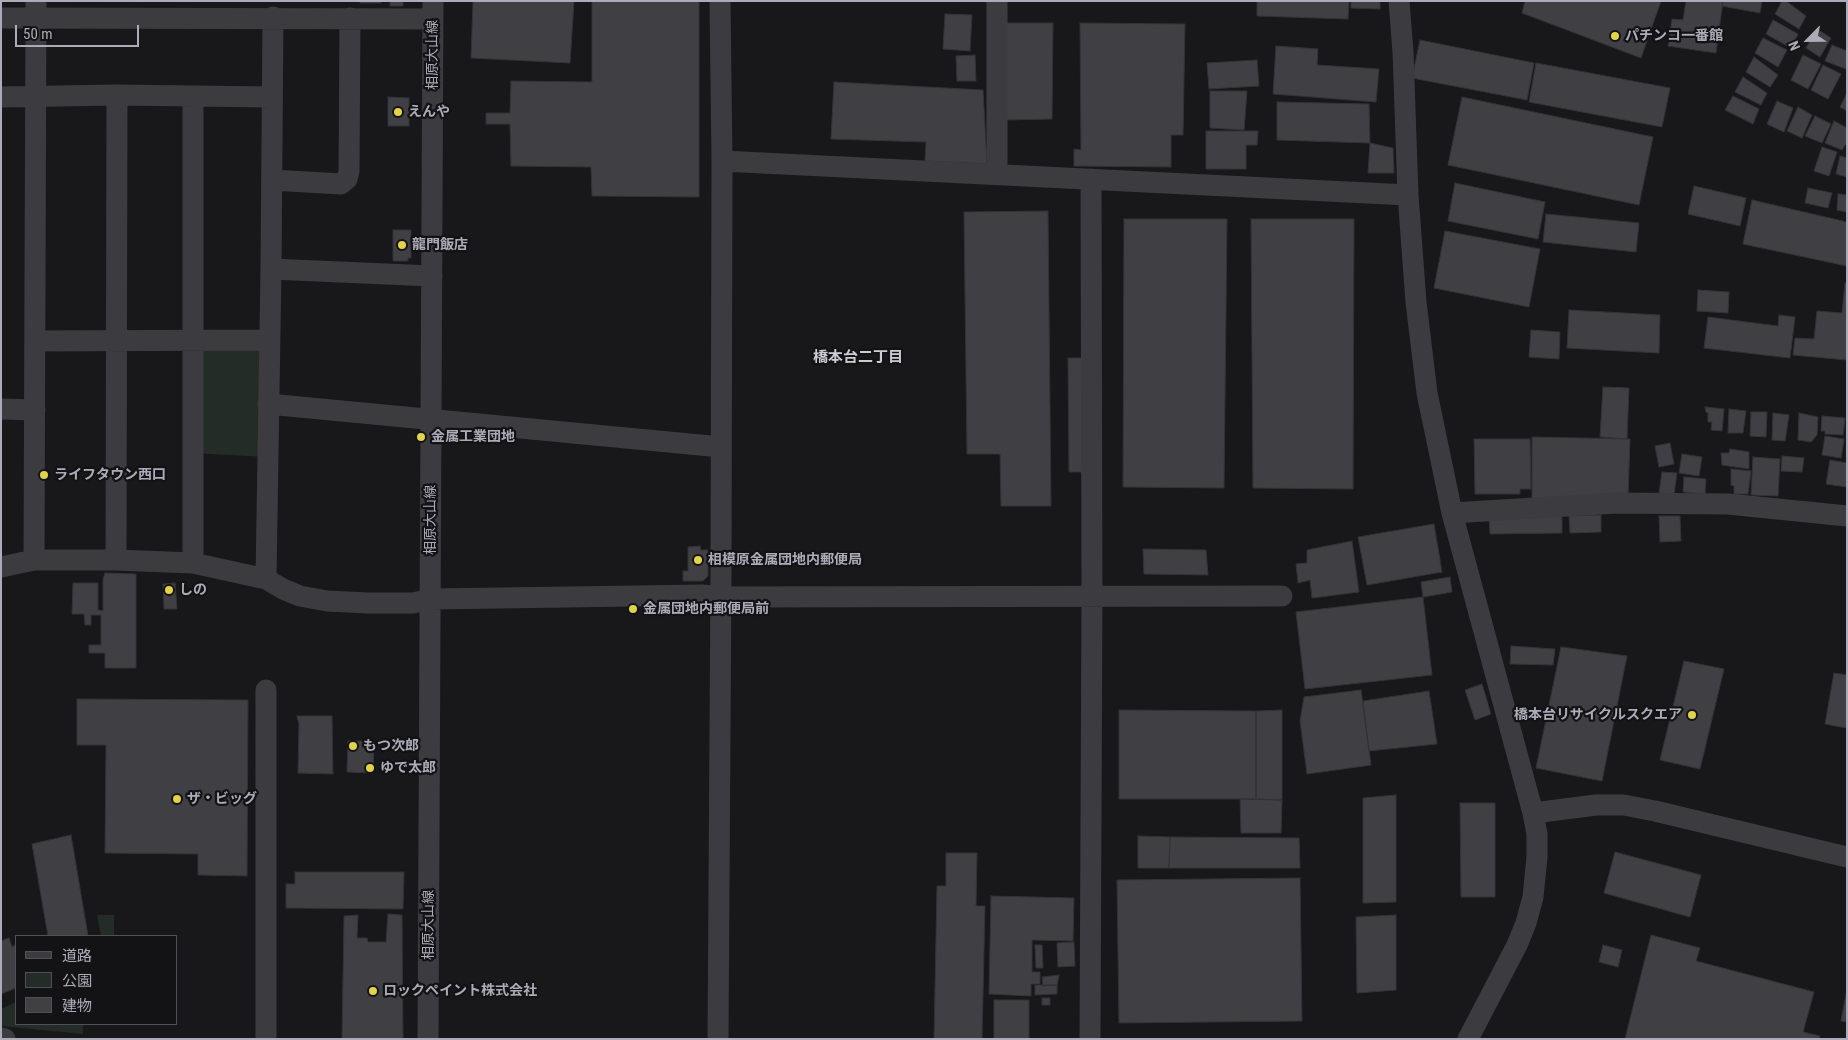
<!DOCTYPE html>
<html>
<head>
<meta charset="utf-8">
<style>
  body { margin:0 }
  #map { position:relative; width:1848px; height:1040px; overflow:hidden; background:#18181a; font-family:"Roboto Condensed","Noto Sans JP",sans-serif }
  canvas { display:block }
  .frame { position:absolute; inset:0; border:2px solid #abacb8; pointer-events:none }
  .legend { position:absolute; left:15px; top:935px; width:162px; height:90px; box-sizing:border-box; background:#131315; border:1px solid #505056; margin:0; padding:6px 9px; list-style:none; font-size:15px; color:#abacb8 }
  .legend li { display:flex; align-items:center; gap:10px; height:25px }
  .legend b { width:25px; border:1px solid #505056 }
  .north { position:absolute; left:1783px; top:15px; width:50px; height:50px; -webkit-text-stroke:4px #131315; paint-order:stroke; rotate:247deg; font-size:14px; font-weight:700; line-height:20px; text-align:center; color:#abacb8 }
  .north::after { content:''; display:block; margin:auto; width:18px; height:22px; background:#abacb8; clip-path:polygon(50% 0,100% 100%,50% 72%,0 100%) }
  .scale { position:absolute; left:15px; top:25px; width:124px; height:22px; box-sizing:border-box; border:2px solid #abacb8; border-top:0; padding-left:6px; font-size:15px; line-height:18px; white-space:nowrap; color:#abacb8; -webkit-text-stroke:4px #131315; paint-order:stroke }
</style>
</head>
<body>
<div id="map">
<canvas width="1848" height="1040"></canvas>
<div class="frame"></div>
<ul class="legend">
<li><b style="height:6px;background:#3c3b40"></b>道路</li>
<li><b style="height:14px;background:#242c27"></b>公園</li>
<li><b style="height:14px;background:#404044"></b>建物</li>
</ul>
<div class="north">N</div>
<div class="scale">50 m</div>
</div>
<script>
const ctx = document.querySelector('canvas').getContext('2d');
ctx.lineJoin = 'round';
function fill(path, color) { ctx.fillStyle = color; ctx.fill(path, 'evenodd'); }
const poly = rows => new Path2D(rows.map(r => 'M' + r).join(''));
function trace(path, color, width, dash) { ctx.strokeStyle = color; ctx.lineWidth = width; ctx.lineCap = dash ? 'butt' : 'round'; ctx.setLineDash(dash || []); ctx.stroke(path); }
function drawText(font, color, halo, rows, align = 'center') {
  ctx.font = font + ' "Roboto Condensed","Noto Sans JP",sans-serif'; ctx.lineWidth = 4.5; ctx.setLineDash([]); ctx.textBaseline = 'middle'; ctx.strokeStyle = halo; ctx.fillStyle = color; for (const [text, x, y, turn = 0] of rows) {
    ctx.save(); ctx.translate(x, y); ctx.rotate((+turn || 0) * Math.PI / 180); ctx.textAlign = isNaN(turn) ? turn : align; if (halo) ctx.strokeText(text, 0, 0); ctx.fillText(text, 0, 0); ctx.restore();
  }
}
const green = poly([
  [270,340,267,457,192,453,193,341],
  [97,915,114,915,114,936,101,936],
  [16,1002,16,1024,83,1024,83,1034,1,1026,1,1009]
]);
const building = poly([
  [360,1,381,1,381,3,360,3,360,1],
  [390,1,403,1,403,6,390,6,390,1],
  [473,1,574,1,570,63,471,58,473,1],
  [592,1,699,1,699,197,592,196,591,167,511,166,510,124,486,124,486,113,510,113,511,81,592,82,592,1],
  [1257,1,1349,1,1348,19,1257,16,1257,1],
  [1351,1,1380,1,1380,9,1351,8,1351,1],
  [1525,1,1661,1,1641,58,1522,13,1525,1],
  [1686,1,1723,1,1716,53,1668,46,1672,19,1683,20,1686,1],
  [1723,1,1762,1,1760,13,1722,6,1723,1],
  [1782,1,1786,1,1806,16,1799,29,1775,14,1782,1],
  [945,14,972,15,970,51,943,49,945,14],
  [1773,20,1798,34,1791,48,1766,34,1773,20],
  [1005,23,1053,23,1052,119,1004,120,1005,23],
  [1080,23,1185,24,1183,135,1171,135,1171,167,1074,166,1074,149,1081,150,1080,23],
  [1817,29,1831,38,1820,57,1806,48,1817,29],
  [1763,38,1787,50,1778,67,1755,53,1763,38],
  [1420,40,1534,63,1527,100,1412,78,1420,40],
  [1832,45,1847,51,1846,69,1825,61,1832,45],
  [1276,46,1318,49,1317,65,1379,69,1376,102,1273,94,1276,46],
  [975,55,976,81,957,81,956,56,975,55],
  [1803,55,1821,64,1808,89,1791,80,1803,55],
  [1754,57,1778,75,1770,87,1746,72,1754,57],
  [1257,60,1259,86,1209,89,1207,63,1257,60],
  [1536,63,1670,88,1662,127,1529,102,1536,63],
  [1823,65,1841,74,1828,99,1811,90,1823,65],
  [1743,77,1767,93,1761,105,1735,92,1743,77],
  [834,82,983,90,987,164,925,161,926,142,831,139,834,82],
  [1210,91,1247,91,1244,130,1210,128,1210,91],
  [1847,93,1847,111,1840,107,1847,93],
  [1733,96,1759,109,1753,124,1725,110,1733,96],
  [388,97,409,98,409,126,388,126,388,97],
  [1462,97,1653,137,1639,205,1448,165,1462,97],
  [1777,101,1793,108,1784,132,1767,124,1777,101],
  [1277,102,1369,104,1370,143,1277,140,1277,102],
  [1798,107,1812,115,1802,138,1787,131,1798,107],
  [1815,116,1831,124,1822,143,1805,136,1815,116],
  [1834,121,1847,128,1847,142,1842,150,1825,143,1834,121],
  [1206,131,1258,131,1257,145,1246,145,1246,169,1206,169,1206,131],
  [1370,143,1393,148,1394,173,1368,173,1370,143],
  [1822,147,1837,152,1829,176,1814,171,1822,147],
  [1840,156,1847,158,1847,177,1836,174,1840,156],
  [1455,183,1545,202,1538,239,1448,221,1455,183],
  [1694,186,1746,198,1740,226,1688,214,1694,186],
  [1808,188,1832,193,1828,208,1805,203,1808,188],
  [1838,194,1847,195,1847,212,1837,210,1838,194],
  [1752,200,1847,222,1847,266,1743,244,1752,200],
  [1048,211,1051,506,1001,506,1000,454,967,454,964,212,1048,211],
  [1546,214,1639,223,1636,252,1543,242,1546,214],
  [1124,219,1227,219,1224,488,1123,487,1124,219],
  [1251,219,1354,219,1353,489,1253,488,1251,219],
  [393,230,411,230,411,258,408,258,408,261,393,261,393,230],
  [1445,231,1540,249,1529,307,1434,288,1445,231],
  [1845,283,1847,283,1847,360,1793,355,1795,338,1814,339,1817,311,1842,313,1845,283],
  [1698,290,1729,292,1728,313,1697,311,1698,290],
  [1569,310,1660,315,1659,353,1567,348,1569,310],
  [1779,315,1795,317,1790,358,1704,348,1708,317,1778,326,1779,315],
  [1531,330,1560,332,1559,359,1529,357,1531,330],
  [1068,358,1083,358,1084,472,1069,472,1068,358],
  [1603,387,1629,388,1627,439,1600,437,1603,387],
  [1705,407,1724,409,1722,431,1711,430,1712,422,1708,422,1708,413,1706,412,1705,407],
  [1729,409,1746,411,1743,433,1728,433,1729,409],
  [1751,412,1767,412,1766,437,1750,436,1751,412],
  [1773,413,1789,415,1785,441,1772,440,1773,413],
  [1799,413,1818,417,1817,435,1811,442,1798,440,1799,413],
  [1822,416,1845,418,1843,435,1825,434,1825,431,1821,431,1822,416],
  [1825,436,1844,439,1841,458,1822,455,1825,436],
  [1532,437,1630,439,1628,497,1532,500,1532,437],
  [1474,439,1530,439,1531,489,1520,489,1520,494,1475,494,1474,439],
  [1670,443,1674,464,1659,467,1655,446,1670,443],
  [1730,449,1749,452,1749,469,1722,465,1721,453,1729,453,1730,449],
  [1682,454,1702,457,1699,476,1679,473,1682,454],
  [1782,456,1804,458,1802,472,1781,471,1782,456],
  [1753,457,1780,459,1778,496,1751,495,1753,457],
  [1830,460,1847,463,1847,487,1826,484,1830,460],
  [1731,469,1751,471,1748,494,1734,494,1734,486,1731,485,1731,469],
  [1662,472,1677,473,1674,495,1659,493,1662,472],
  [1684,477,1706,479,1705,494,1683,492,1684,477],
  [1601,515,1601,532,1570,533,1569,516,1601,515],
  [1489,516,1562,516,1562,533,1490,534,1489,516],
  [1659,516,1680,516,1681,541,1660,542,1659,516],
  [1434,524,1442,572,1367,585,1358,537,1434,524],
  [1352,541,1359,592,1312,598,1310,580,1298,583,1296,564,1307,563,1307,550,1352,541],
  [700,546,701,550,708,550,708,576,703,581,683,581,683,571,688,571,688,547,700,546],
  [1143,549,1206,550,1208,575,1144,574,1143,549],
  [105,573,136,574,136,668,105,668,105,653,89,653,89,645,101,645,101,615,91,615,91,625,85,625,84,614,72,614,73,583,98,583,98,610,103,611,103,579,105,573],
  [1450,577,1452,592,1423,597,1421,582,1450,577],
  [175,583,177,609,164,609,163,584,175,583],
  [1423,597,1432,675,1305,689,1296,612,1423,597],
  [1511,646,1555,649,1553,665,1510,664,1511,646],
  [1561,647,1627,656,1602,781,1536,768,1561,647],
  [1684,661,1724,669,1700,769,1660,760,1684,661],
  [1834,673,1847,675,1847,728,1825,724,1834,673],
  [1482,684,1491,714,1475,720,1465,690,1482,684],
  [1361,690,1371,765,1307,774,1300,721,1304,697,1361,690],
  [1429,691,1437,744,1369,751,1363,701,1429,691],
  [77,699,248,700,247,876,198,875,198,854,105,853,106,745,77,745,77,699],
  [1119,710,1256,711,1256,799,1119,799,1119,710],
  [1282,710,1282,800,1256,799,1256,711,1282,710],
  [297,716,332,716,333,774,298,773,299,724,297,716],
  [348,741,374,741,373,773,347,772,348,741],
  [1396,795,1396,902,1363,903,1363,798,1396,795],
  [1240,799,1282,800,1281,833,1241,833,1240,799],
  [1460,803,1495,803,1495,897,1461,897,1460,803],
  [71,835,88,936,48,936,32,844,71,835],
  [1138,836,1170,837,1169,868,1138,868,1138,836],
  [1170,837,1299,838,1300,868,1169,868,1170,837],
  [1615,852,1701,875,1690,917,1604,893,1615,852],
  [946,853,977,853,976,906,985,906,982,1039,934,1039,937,886,946,886,946,853],
  [295,872,404,872,403,909,286,908,286,884,295,884,295,872],
  [1300,878,1302,1021,1119,1023,1117,880,1300,878],
  [991,896,1074,898,1073,941,1032,940,1032,972,1040,972,1040,984,1031,984,1031,996,989,994,991,896],
  [388,914,402,915,403,1039,342,1039,344,916,358,915,357,938,367,938,368,942,386,942,388,914],
  [1396,915,1396,990,1357,993,1356,917,1396,915],
  [1651,935,1700,948,1696,961,1814,992,1803,1032,1820,1036,1819,1039,1625,1039,1651,935],
  [9,938,12,947,16,945,16,988,1,994,1,941,9,938],
  [1074,942,1075,966,1058,967,1057,943,1074,942],
  [1035,945,1042,945,1043,968,1036,968,1035,945],
  [1603,945,1622,950,1618,967,1599,962,1603,945],
  [1059,975,1057,985,1043,986,1042,977,1059,975],
  [1035,985,1057,985,1057,994,1035,995,1035,985],
  [1846,994,1847,994,1847,1022,1841,1021,1846,994],
  [1042,998,1050,998,1050,1005,1042,1005,1042,998],
  [994,1000,1029,1000,1029,1039,994,1039,994,1000]
]);
const minor = poly([
  [720,1,722,161],
  [997,1,997,174],
  [1399,1,1403,52,1408,195,1416,302,1427,393,1452,513,1533,813,1537,834,1537,857,1533,897,1526,923,1517,945,1468,1039],
  [1,18,433,19],
  [1,97,117,95,272,97],
  [272,180,341,184,347,179,349,171,350,18],
  [271,269,432,276],
  [35,341,270,340],
  [268,404,721,447],
  [1,409,35,410],
  [1452,513,1617,503,1728,504,1847,516],
  [34,560,36,1],
  [116,560,117,95],
  [193,563,193,96],
  [1,567,34,560,116,560,193,563,266,579,283,589,300,596,327,601,368,603,413,603,431,599,703,595,720,597,1282,596],
  [266,579,271,269,273,17],
  [1533,813,1596,805,1624,805,1655,811,1847,857],
  [1,1038,5,1039],
  [266,1039,266,690],
  [428,1039,433,1],
  [718,1039,721,575,722,161,1408,195],
  [1090,1039,1092,596,1091,179]
]);
const markers = [
  [1615,36,5,"#e2d448"],
  [398,112,5,"#e2d448"],
  [402,245,5,"#e2d448"],
  [421,437,5,"#e2d448"],
  [44,475,5,"#e2d448"],
  [698,560,5,"#e2d448"],
  [169,590,5,"#e2d448"],
  [633,609,5,"#e2d448"],
  [1692,715,5,"#e2d448"],
  [353,746,5,"#e2d448"],
  [370,768,5,"#e2d448"],
  [177,799,5,"#e2d448"],
  [373,991,5,"#e2d448"]
];
const poiNames = [
  ["パチンコ一番館",1625,36],
  ["えんや",408,112],
  ["龍門飯店",412,245],
  ["金属工業団地",431,437],
  ["ライフタウン西口",54,475],
  ["相模原金属団地内郵便局",708,560],
  ["しの",179,590],
  ["金属団地内郵便局前",643,609],
  ["橋本台リサイクルスクエア",1682,715,"right"],
  ["もつ次郎",363,746],
  ["ゆで太郎",380,768],
  ["ザ・ビッグ",187,799],
  ["ロックペイント株式会社",383,991]
];
const streetNames = [
  ["相原大山線",433,55,-90],
  ["相原大山線",431,520,-90],
  ["相原大山線",429,925,-90]
];
const neighbourhoodNames = [
  ["橋本台二丁目",858,358]
];
fill(green, '#242c27');
fill(building, '#404044');
trace(building, '#333236', 1);
trace(minor, '#3c3b40', 21);
for (const [x, y, r, color] of markers) { const dot = new Path2D(); dot.arc(x, y, r, 0, 2 * Math.PI); ctx.fillStyle = color; ctx.fill(dot); trace(dot, '#131315', 2); }
drawText('bold 14px', '#abacb8', '#131315', poiNames, 'left');
drawText('14px', '#abacb8', '#131315', streetNames);
drawText('bold 15px', '#ccccd5', '#131315', neighbourhoodNames);
</script>
</body>
</html>
